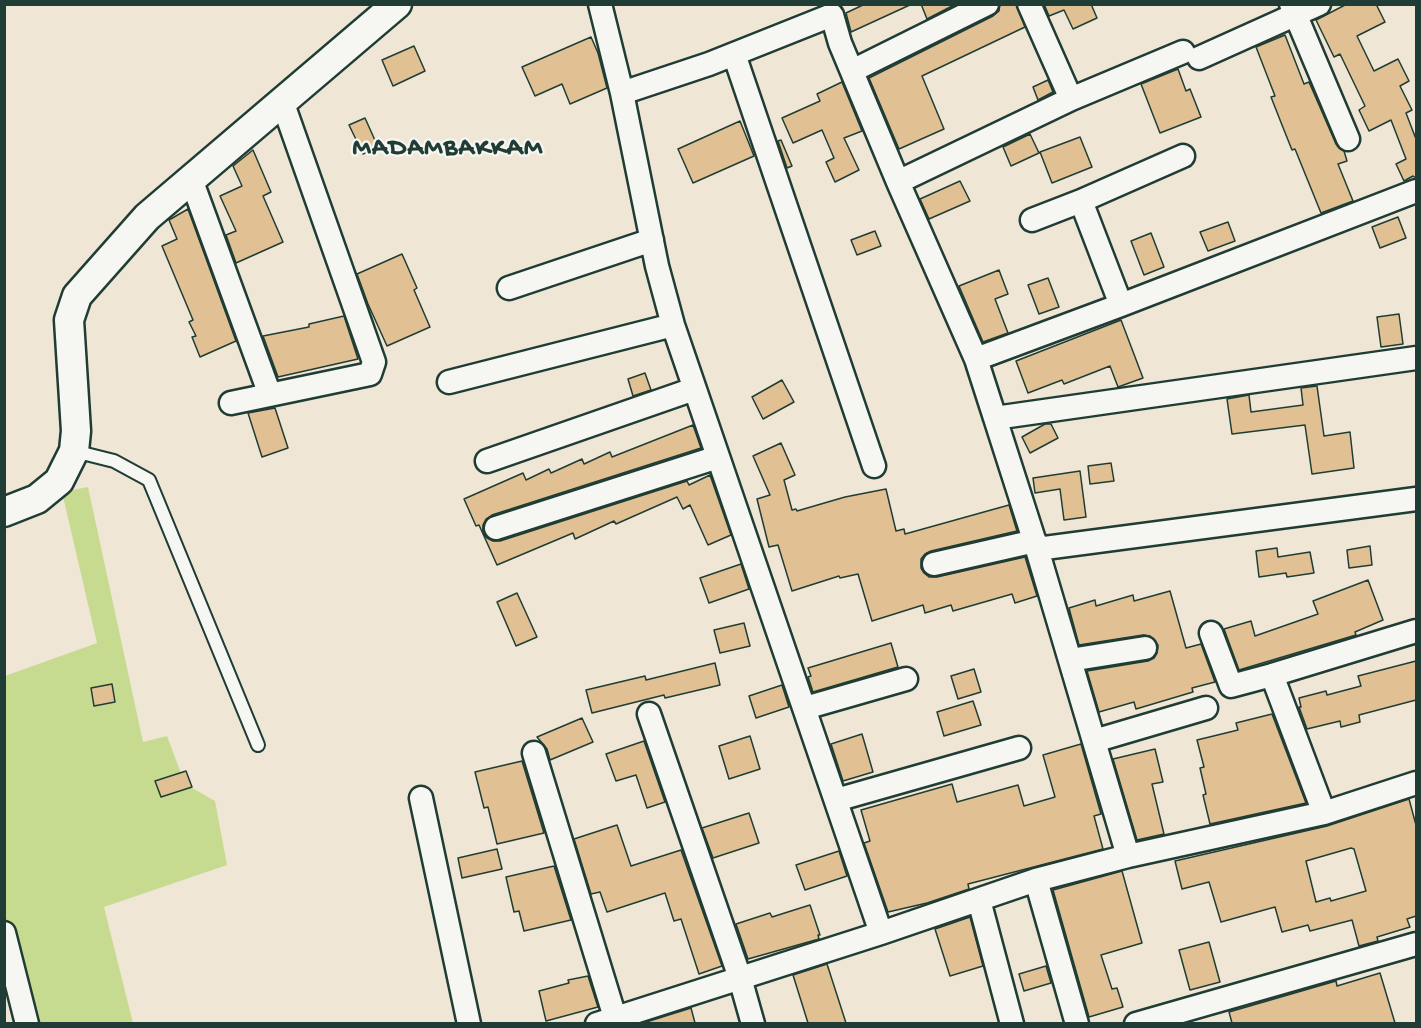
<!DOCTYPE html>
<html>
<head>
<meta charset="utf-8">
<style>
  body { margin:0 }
  #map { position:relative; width:1421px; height:1028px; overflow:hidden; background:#f0e6d6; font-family:"Gochi Hand",sans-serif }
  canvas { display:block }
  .frame { position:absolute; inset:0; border:6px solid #1f3d34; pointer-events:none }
</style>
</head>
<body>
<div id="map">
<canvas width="1421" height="1028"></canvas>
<div class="frame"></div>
</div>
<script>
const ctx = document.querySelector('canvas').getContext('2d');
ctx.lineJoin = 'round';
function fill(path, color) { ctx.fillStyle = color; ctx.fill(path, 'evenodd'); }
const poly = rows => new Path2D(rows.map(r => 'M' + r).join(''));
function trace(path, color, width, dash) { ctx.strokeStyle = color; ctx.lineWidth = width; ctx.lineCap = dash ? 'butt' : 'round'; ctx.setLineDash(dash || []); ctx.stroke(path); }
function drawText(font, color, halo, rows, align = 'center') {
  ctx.font = font + ' "Gochi Hand",sans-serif'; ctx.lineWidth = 4.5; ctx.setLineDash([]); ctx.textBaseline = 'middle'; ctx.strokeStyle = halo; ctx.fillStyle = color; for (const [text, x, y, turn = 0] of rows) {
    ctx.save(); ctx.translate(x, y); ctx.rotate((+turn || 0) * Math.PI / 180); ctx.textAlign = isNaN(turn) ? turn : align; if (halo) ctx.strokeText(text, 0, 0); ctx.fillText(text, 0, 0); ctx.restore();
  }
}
const green = poly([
  [88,487,143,742,167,736,185,784,215,801,227,865,104,907,133,1023,33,1023,5,928,5,676,97,643,62,492]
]);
const building = poly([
  [865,4,912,4,851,32,846,13,865,4],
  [921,4,956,4,927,19,921,4],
  [1000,4,1016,4,1025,27,922,76,944,129,899,149,869,78,993,16,999,11,1000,4],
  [1044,4,1091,4,1097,18,1073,29,1064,10,1049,16,1044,4],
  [1347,4,1376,4,1385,22,1357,36,1374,71,1398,59,1409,81,1400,86,1412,110,1406,113,1416,139,1416,178,1413,176,1404,181,1396,164,1406,159,1391,120,1369,131,1359,110,1365,106,1340,54,1334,57,1316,20,1347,4],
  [1285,35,1304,84,1309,82,1336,144,1344,151,1347,161,1338,164,1353,201,1321,213,1295,149,1292,150,1282,125,1271,97,1275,96,1256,47,1285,35],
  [591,37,598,53,607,88,570,104,562,84,535,96,522,67,591,37],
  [414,46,425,71,393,86,382,60,414,46],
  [1178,69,1186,91,1190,89,1201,117,1160,133,1141,84,1178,69],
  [1048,80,1053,92,1038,100,1033,87,1048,80],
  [842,82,862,131,844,138,859,170,835,182,826,162,834,158,822,130,793,143,782,118,820,101,817,94,842,82],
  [365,118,378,147,363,154,349,125,365,118],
  [740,121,754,156,693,183,678,149,740,121],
  [1030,134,1039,153,1011,166,1003,147,1030,134],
  [1080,137,1092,167,1052,183,1040,152,1080,137],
  [781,140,792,166,787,168,778,141,781,140],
  [253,150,271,192,263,196,283,242,236,263,226,235,236,231,220,196,242,186,233,166,253,150],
  [960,181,970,201,929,219,920,199,960,181],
  [188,209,236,341,200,357,192,337,196,336,189,322,193,320,162,246,177,239,169,220,188,209],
  [1398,217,1406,238,1380,248,1372,227,1398,217],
  [1228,222,1235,241,1208,251,1200,232,1228,222],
  [875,231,881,246,857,255,851,240,875,231],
  [1151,233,1164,267,1144,275,1131,241,1151,233],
  [402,254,417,288,414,290,430,327,387,346,368,304,357,274,402,254],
  [999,270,1008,294,995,299,1008,333,983,342,959,286,999,270],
  [1048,278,1059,307,1039,314,1028,285,1048,278],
  [1399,314,1403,344,1381,347,1377,317,1399,314],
  [344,316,358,359,278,377,263,336,309,327,309,324,344,316],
  [1121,320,1143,378,1118,387,1110,366,1064,384,1062,380,1028,393,1016,361,1121,320],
  [645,373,651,390,633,396,628,379,645,373],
  [782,380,794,402,763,419,752,397,782,380],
  [1317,386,1324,436,1350,432,1354,468,1312,474,1305,425,1232,434,1227,399,1249,395,1251,412,1303,405,1301,388,1317,386],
  [275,408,288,448,262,457,248,413,275,408],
  [1045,424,1051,424,1058,438,1030,453,1022,437,1045,424],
  [693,425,701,448,492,515,486,519,483,525,483,533,487,538,493,541,500,541,687,481,689,485,710,475,731,535,708,545,690,505,683,509,677,497,616,524,614,521,575,539,573,533,497,565,479,525,476,526,464,499,523,473,526,480,549,469,551,473,582,459,584,464,610,452,612,457,693,425],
  [781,443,795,475,784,480,792,510,796,509,797,511,845,497,886,489,896,531,904,529,905,534,1009,505,1017,531,931,551,925,554,921,559,921,568,924,573,929,577,937,577,1025,557,1037,596,1015,603,1012,594,953,611,951,605,925,613,923,605,872,621,858,574,840,578,839,576,792,591,778,545,769,547,757,499,770,495,753,456,781,443],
  [1111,463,1114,481,1090,484,1088,466,1111,463],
  [1080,471,1086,517,1064,520,1060,489,1035,493,1033,478,1080,471],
  [1370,546,1372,565,1349,568,1347,550,1370,546],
  [1277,548,1278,557,1310,552,1314,573,1287,577,1286,573,1259,577,1256,551,1277,548],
  [741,564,749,589,709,603,700,578,741,564],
  [1368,580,1383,620,1355,632,1356,635,1239,670,1224,629,1251,621,1255,636,1318,614,1313,601,1368,580],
  [1170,591,1186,648,1201,644,1215,682,1192,688,1193,692,1136,709,1134,702,1099,712,1087,671,1148,661,1154,658,1157,653,1158,645,1150,636,1143,635,1079,645,1069,608,1095,600,1096,606,1133,595,1134,601,1170,591],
  [517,593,537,637,516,646,497,602,517,593],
  [744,623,750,646,720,653,714,630,744,623],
  [891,643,898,667,813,692,808,677,811,676,808,668,891,643],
  [1416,661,1416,700,1359,715,1360,722,1341,727,1340,721,1307,729,1299,707,1301,707,1299,698,1326,691,1327,695,1361,686,1358,676,1416,661],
  [715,663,720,685,665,698,664,695,592,713,586,690,645,676,646,680,715,663],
  [974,669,981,692,958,699,951,676,974,669],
  [112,684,115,702,94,706,91,688,112,684],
  [782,685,789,707,756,718,749,696,782,685],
  [973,701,981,725,944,736,937,712,973,701],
  [1272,714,1306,803,1210,824,1203,795,1206,794,1200,768,1204,767,1197,740,1238,730,1236,723,1272,714],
  [582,718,593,742,550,760,547,749,537,737,582,718],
  [862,734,873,772,843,781,831,744,862,734],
  [750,736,760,769,729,779,719,746,750,736],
  [644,741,665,802,647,808,636,775,616,781,606,754,644,741],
  [1081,744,1101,814,1094,816,1103,849,968,884,969,889,927,903,888,912,864,843,870,841,861,810,952,784,957,802,1018,785,1024,806,1055,797,1043,755,1081,744],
  [1155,749,1163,782,1152,784,1164,834,1137,840,1113,759,1155,749],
  [522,761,544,833,497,844,488,807,484,808,475,772,522,761],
  [186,771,192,787,161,797,155,781,186,771],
  [1409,799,1416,825,1416,916,1407,919,1410,927,1377,937,1378,941,1359,946,1352,920,1310,931,1308,925,1282,932,1275,907,1221,922,1209,882,1182,889,1175,861,1327,826,1409,799],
  [1351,848,1354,849,1366,891,1331,901,1330,898,1316,902,1306,861,1351,848],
  [749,813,759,843,713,858,702,828,749,813],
  [617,825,631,866,681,850,722,966,699,974,681,919,674,921,665,893,607,912,600,892,591,894,574,839,617,825],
  [497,849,502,869,462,878,458,858,497,849],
  [839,851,847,876,805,890,796,865,839,851],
  [554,866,571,920,524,931,519,911,514,912,506,877,554,866],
  [1122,871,1142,943,1101,955,1112,989,1117,988,1123,1007,1089,1017,1053,890,1122,871],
  [810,905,820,935,818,935,819,939,748,959,736,924,770,913,772,917,810,905],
  [970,917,983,966,950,976,935,929,970,917],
  [1209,942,1220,982,1190,990,1179,950,1209,942],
  [827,964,846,1023,808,1023,793,975,827,964],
  [1046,966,1051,983,1024,991,1019,974,1046,966],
  [1380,973,1395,1023,1232,1023,1229,1012,1336,981,1337,986,1380,973],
  [588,976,598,1007,546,1021,539,991,569,983,568,980,588,976],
  [691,1008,695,1023,643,1023,691,1008]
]);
const service = poly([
  [74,451,114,461,149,480,258,745]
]);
const minor = poly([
  [600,4,622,93,657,266,673,325,881,933],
  [1029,4,1071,99,1183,52],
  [1291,4,1348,139],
  [734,54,874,466],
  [1199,58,1319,4],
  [852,71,987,4],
  [622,93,709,64,832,15,840,43,898,182,1071,99],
  [191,179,270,395],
  [898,182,976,359,995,418],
  [1032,220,1081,201],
  [509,288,652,240],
  [1121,305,1081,201,1183,156],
  [976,359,1121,305,1416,191],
  [449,382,673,325],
  [231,403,370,374,374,362,282,101],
  [487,461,694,389],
  [496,528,718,457],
  [1037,549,1416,499],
  [934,564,1035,541],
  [1211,633,1231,686,1272,675],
  [1070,660,1145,648],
  [805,708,906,679],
  [649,714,740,978,753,1024],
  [1094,741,1206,708],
  [534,753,617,1024],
  [421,798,469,1024],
  [836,800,1019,748],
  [1324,813,1272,675,1416,631],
  [1128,856,1037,549,995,418,1416,358],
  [1036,880,1077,1024],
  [979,900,1012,1024],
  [4,933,27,1024],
  [597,1024,881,933,1036,880,1128,856,1324,813,1416,783],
  [1136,1024,1416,944]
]);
const tertiary = poly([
  [4,512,37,499,59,481,74,451,76,431,69,320,77,296,147,217,397,4]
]);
const districtNames = [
  ["MADAMBAKKAM",448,150]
];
fill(green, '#c7db90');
fill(building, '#e1c094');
trace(building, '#1f3d34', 1.5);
trace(service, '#1f3d34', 16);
trace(minor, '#1f3d34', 27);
trace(tertiary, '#1f3d34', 33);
trace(service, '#f6f6f2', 12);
trace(minor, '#f6f6f2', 22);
trace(tertiary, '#f6f6f2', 28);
ctx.letterSpacing = '1.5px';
drawText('bold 26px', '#1f3d34', '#f6f6f2', districtNames);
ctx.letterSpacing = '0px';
</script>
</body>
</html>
